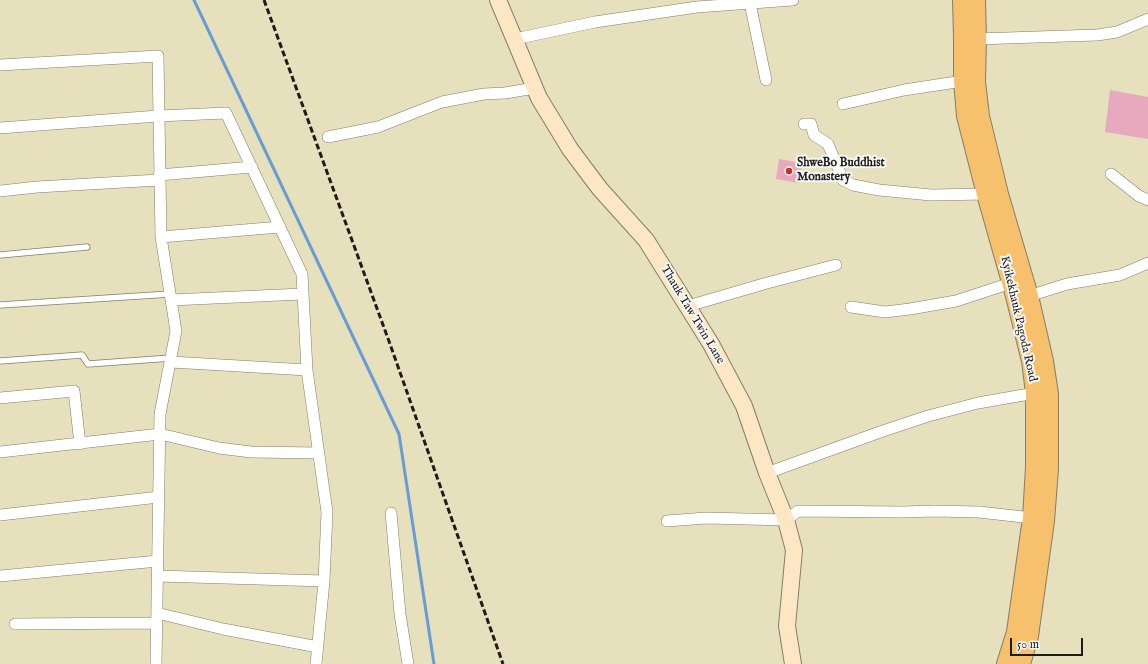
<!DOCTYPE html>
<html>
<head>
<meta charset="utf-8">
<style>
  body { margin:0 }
  #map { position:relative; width:1148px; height:664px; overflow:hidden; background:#e6e0bc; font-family:"IM FELL English",serif }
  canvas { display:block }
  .scale { position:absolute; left:1010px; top:638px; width:73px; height:18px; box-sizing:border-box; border:2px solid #1c1c1c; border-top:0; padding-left:5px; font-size:12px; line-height:14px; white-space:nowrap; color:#1c1c1c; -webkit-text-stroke:3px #f6f6f2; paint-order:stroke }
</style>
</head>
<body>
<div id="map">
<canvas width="1148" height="664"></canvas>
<div class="scale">50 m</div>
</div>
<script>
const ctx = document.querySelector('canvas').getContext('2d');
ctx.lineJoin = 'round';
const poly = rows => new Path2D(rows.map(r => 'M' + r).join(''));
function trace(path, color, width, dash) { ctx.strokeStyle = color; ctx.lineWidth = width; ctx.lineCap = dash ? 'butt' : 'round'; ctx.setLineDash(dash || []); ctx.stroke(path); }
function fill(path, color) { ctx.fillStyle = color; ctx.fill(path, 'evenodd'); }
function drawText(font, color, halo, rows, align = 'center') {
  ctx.font = font + ' "IM FELL English",serif'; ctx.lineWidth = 4; ctx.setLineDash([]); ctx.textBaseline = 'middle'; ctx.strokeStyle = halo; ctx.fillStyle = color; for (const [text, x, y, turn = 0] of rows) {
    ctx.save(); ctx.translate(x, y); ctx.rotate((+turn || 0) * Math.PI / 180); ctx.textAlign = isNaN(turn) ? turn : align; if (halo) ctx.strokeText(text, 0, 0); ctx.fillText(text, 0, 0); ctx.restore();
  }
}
const stream = poly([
  [194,0,399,434,434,664]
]);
const building = poly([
  [1110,90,1148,97,1148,139,1105,132],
  [779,159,802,163,799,183,776,179]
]);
const lane = poly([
  [0,255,87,247],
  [0,305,170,294],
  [0,361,82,355,88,364,171,358]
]);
const street = poly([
  [750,3,766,80],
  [515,39,595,22,697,7,793,0],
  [977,39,1097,35,1117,32,1148,19],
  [0,65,158,56,161,237,176,331,160,414,156,664],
  [843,104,904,90,963,81],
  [804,124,811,124,814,135,828,144,843,180,853,185,879,190,931,195,986,194],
  [0,128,158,116,226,113,302,274,307,370,327,512,324,581,316,664],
  [328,137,378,127,442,102,484,94,505,93,535,88],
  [1111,174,1139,196,1148,200],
  [159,175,252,167],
  [0,191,37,187,159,180],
  [161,237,280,227],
  [1029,296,1067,284,1120,275,1148,263],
  [171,300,302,294],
  [688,306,767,283,836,265],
  [851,307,885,312,910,309,956,301,1011,283],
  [171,362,307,370],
  [0,398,74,391,80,444],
  [0,452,160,434,219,448,251,452,318,453],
  [767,473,880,432,928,416,978,403,1035,393],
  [391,513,400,614,408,664],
  [0,515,159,497],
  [667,521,706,518,786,520,798,511,903,512,935,511,979,512,1032,518],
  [0,576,158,561],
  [158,576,324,581],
  [157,613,223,629,318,647],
  [15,624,157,623]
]);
const secondary = poly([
  [498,0,539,98,570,149,600,189,646,240,711,344,744,406,767,473,786,520,794,550,787,626,793,664]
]);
const primary = poly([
  [962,0,963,37,963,81,966,116,986,194,1015,296,1031,361,1035,393,1035,467,1032,518,1016,632,1006,664],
  [976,0,977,39,976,82,980,116,999,194,1029,296,1044,361,1049,394,1049,469,1045,521,1029,636,1021,664]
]);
const rail = poly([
  [264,0,390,344,503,664]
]);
const markers = [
  [789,171,4,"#c8321e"]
];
const poiNames = [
  ["ShweBo Buddhist",797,164],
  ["Monastery",797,178]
];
const streetNames = [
  ["Thauk Taw Twin Lane",692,315,59],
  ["Kyikekhauk Pagoda Road",1018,319,77]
];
trace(stream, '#689dd4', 3);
fill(building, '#e6a9be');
trace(lane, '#817e6c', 7);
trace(street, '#817e6c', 12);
trace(secondary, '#817e6c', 18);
trace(primary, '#817e6c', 20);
trace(lane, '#fff', 5.5);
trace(street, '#fff', 11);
trace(secondary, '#fce6c4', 16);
trace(primary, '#f7c06c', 18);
trace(rail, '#1c1c1c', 3, [6, 3]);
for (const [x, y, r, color] of markers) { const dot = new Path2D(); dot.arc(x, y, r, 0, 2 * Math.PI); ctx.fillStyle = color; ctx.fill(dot); trace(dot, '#f6f6f2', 1.5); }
drawText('bold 12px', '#1c1c1c', '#f6f6f2', poiNames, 'left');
drawText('12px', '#1c1c1c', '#f6f6f2', streetNames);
</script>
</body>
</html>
